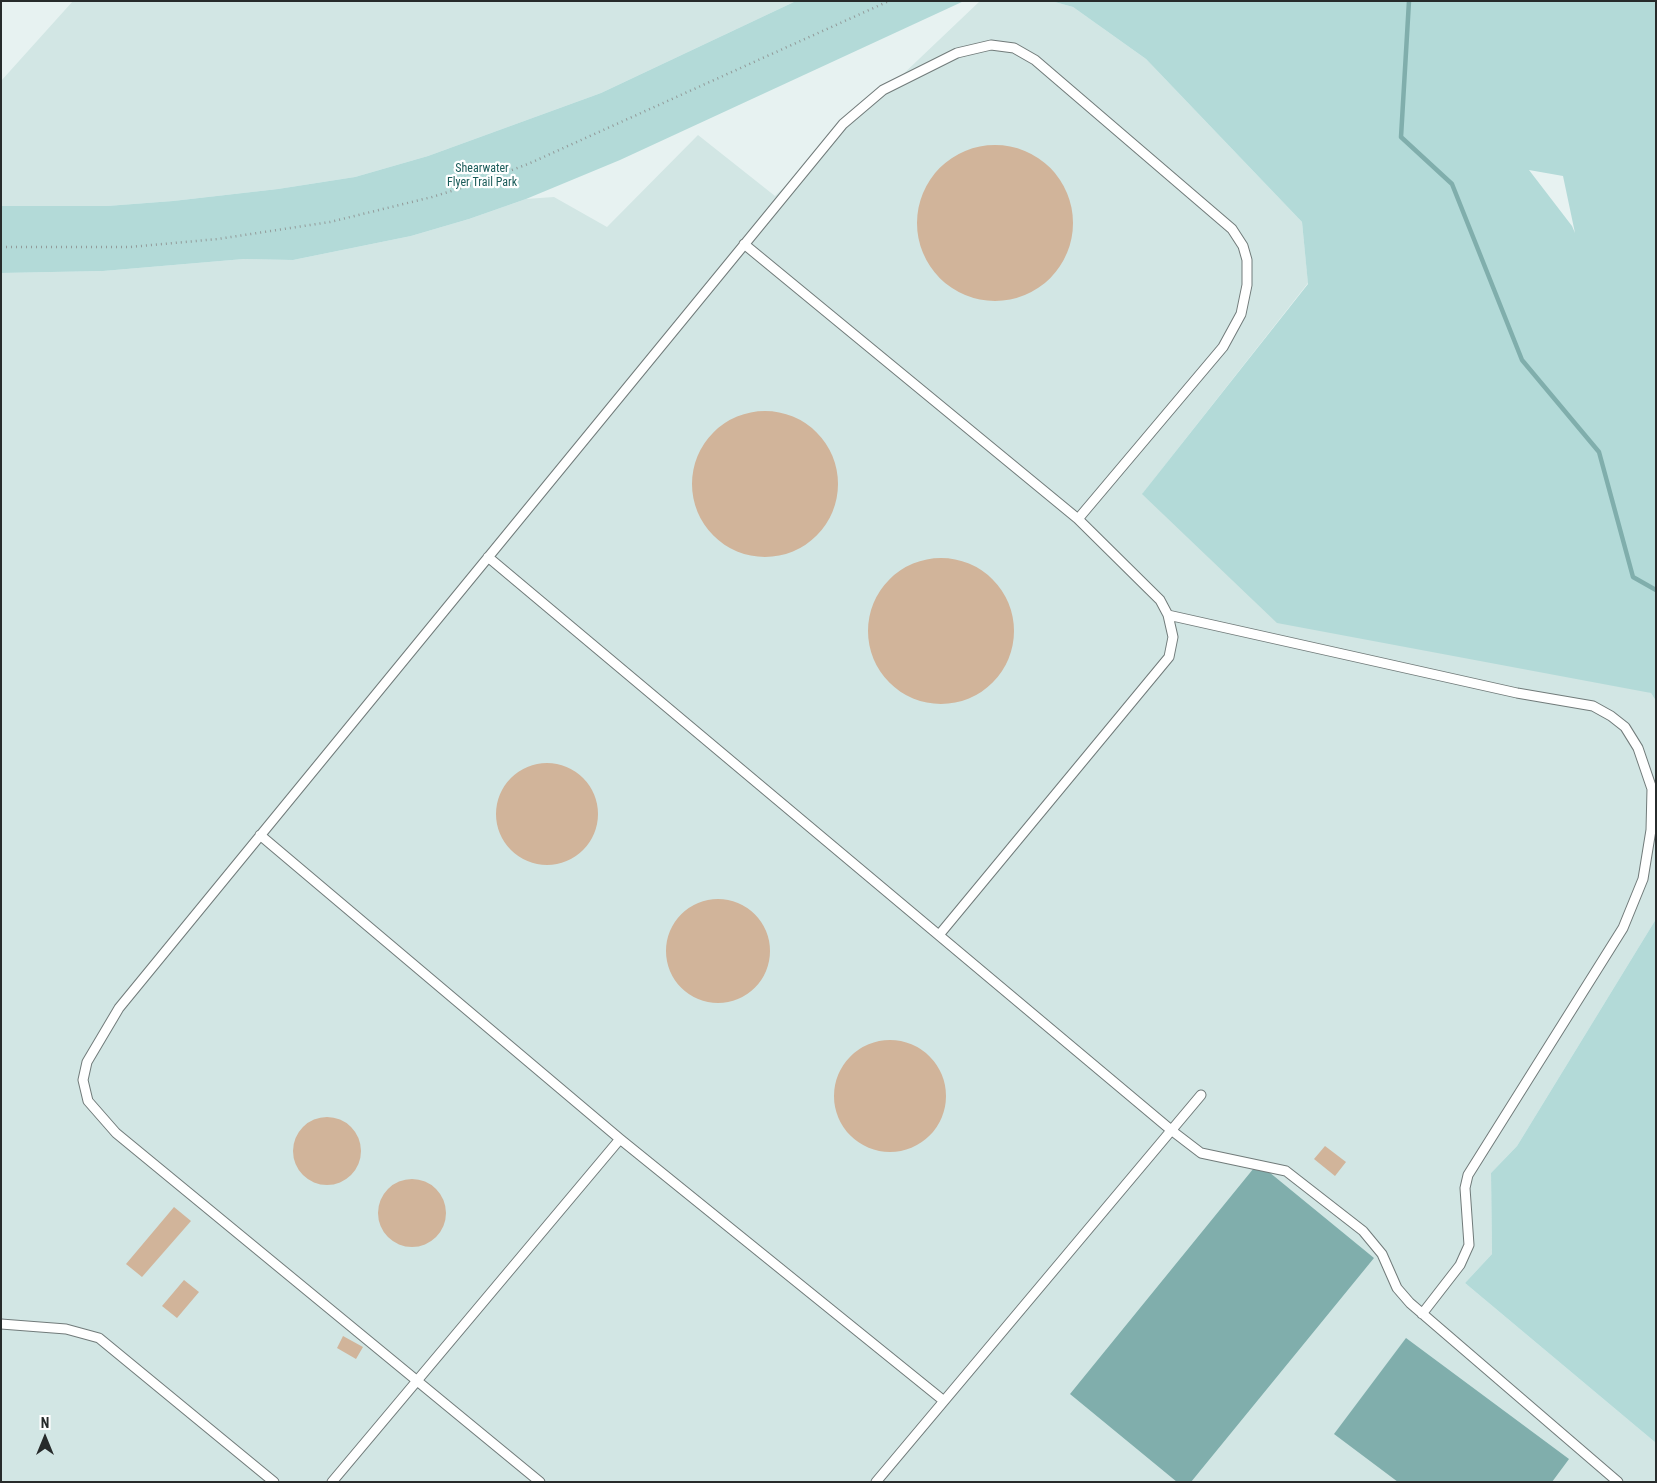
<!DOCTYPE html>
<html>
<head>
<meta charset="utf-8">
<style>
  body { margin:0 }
  #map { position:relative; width:1657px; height:1483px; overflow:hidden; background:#e7f2f1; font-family:"Roboto Condensed",sans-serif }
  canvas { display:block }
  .frame { position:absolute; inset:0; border:2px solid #272b2b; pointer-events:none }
  .north { position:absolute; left:20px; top:1413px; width:50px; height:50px; -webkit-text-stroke:4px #fff; paint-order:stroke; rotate:0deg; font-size:14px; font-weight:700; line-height:20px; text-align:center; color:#272b2b }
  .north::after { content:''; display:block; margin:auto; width:18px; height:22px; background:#272b2b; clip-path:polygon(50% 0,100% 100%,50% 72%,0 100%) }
</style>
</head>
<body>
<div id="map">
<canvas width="1657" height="1483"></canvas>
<div class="frame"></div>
<div class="north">N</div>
</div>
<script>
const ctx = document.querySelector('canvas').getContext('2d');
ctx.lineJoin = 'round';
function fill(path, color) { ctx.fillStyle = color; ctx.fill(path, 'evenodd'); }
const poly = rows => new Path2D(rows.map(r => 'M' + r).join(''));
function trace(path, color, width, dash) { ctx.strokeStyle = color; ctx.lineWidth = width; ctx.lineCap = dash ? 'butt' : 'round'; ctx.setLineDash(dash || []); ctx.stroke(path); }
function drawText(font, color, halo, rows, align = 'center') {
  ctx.font = font + ' "Roboto Condensed",sans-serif'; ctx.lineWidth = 4.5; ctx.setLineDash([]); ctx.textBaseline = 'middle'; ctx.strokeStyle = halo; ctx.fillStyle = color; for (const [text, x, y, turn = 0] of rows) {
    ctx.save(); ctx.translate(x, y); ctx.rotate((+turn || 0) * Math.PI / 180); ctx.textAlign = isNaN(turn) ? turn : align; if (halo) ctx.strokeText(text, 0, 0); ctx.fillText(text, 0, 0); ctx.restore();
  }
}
const built = poly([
  [73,1,796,1,601,93,428,156,355,177,278,189,173,201,107,206,1,206,1,81],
  [980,1,1051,1,1073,7,1146,59,1302,222,1308,283,1143,493,1651,693,1656,701,1656,919,1517,1146,1491,1173,1492,1254,1465,1283,1656,1443,1656,1482,1,1482,1,273,103,271,244,259,293,260,411,236,469,219,526,199,554,197,607,227,698,135,775,196]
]);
const green = poly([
  [796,1,964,1,620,160,526,199,469,219,411,236,293,260,244,259,103,271,1,273,1,206,107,206,173,201,278,189,355,177,428,156,601,93],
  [1051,1,1656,1,1656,701,1651,693,1277,623,1142,494,1308,284,1302,222,1146,59,1073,7],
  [1529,170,1563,176,1575,233,1572,226],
  [1656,919,1656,1443,1465,1283,1492,1254,1491,1173,1517,1146]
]);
const water = poly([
  [1258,1163,1374,1258,1191,1482,1177,1482,1070,1394],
  [1406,1338,1569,1459,1552,1482,1398,1482,1334,1434]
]);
const stream = poly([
  [1409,1,1401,137,1452,184,1522,360,1599,452,1633,577,1656,590]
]);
const building = poly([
  '917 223a78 78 0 1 1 156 0a78 78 0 1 1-156 0Z',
  '692 484a73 73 0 1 1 146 0a73 73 0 1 1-146 0Z',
  '868 631a73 73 0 1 1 146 0a73 73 0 1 1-146 0Z',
  '496 814a51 51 0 1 1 102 0a51 51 0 1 1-102 0Z',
  '666 951a52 52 0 1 1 104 0a52 52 0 1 1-104 0Z',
  '834 1096a56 56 0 1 1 112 0a56 56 0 1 1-112 0Z',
  '293 1151a34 34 0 1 1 68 0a34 34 0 1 1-68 0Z',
  [1325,1146,1346,1162,1335,1176,1314,1159],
  '378 1213a34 34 0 1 1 68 0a34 34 0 1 1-68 0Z',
  [174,1207,191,1221,142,1277,126,1264],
  [184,1280,199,1292,177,1318,162,1306],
  [343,1336,363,1347,356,1359,337,1348]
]);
const path = poly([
  [1,247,130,247,218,239,330,222,432,197,477,183,528,164,889,1]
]);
const lane = poly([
  [744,244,1078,519,1160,600,1168,615,1173,637,1169,657,939,935],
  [488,557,1171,1130,1201,1153,1286,1171,1363,1231,1382,1254,1397,1288,1410,1303,1618,1482],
  [1168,615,1517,693,1593,706,1611,716,1625,727,1638,748,1652,789,1651,830,1643,879,1623,928,1468,1175,1465,1188,1469,1245,1460,1265,1422,1314],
  [260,835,620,1139,944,1401],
  [1,1324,66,1329,99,1338,274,1482],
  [332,1482,620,1139],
  [540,1482,116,1133,88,1101,83,1080,87,1062,119,1008,843,124,883,90,957,53,991,45,1014,48,1035,60,1232,229,1243,246,1247,260,1247,285,1241,314,1223,347,1078,519],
  [876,1482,1201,1095]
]);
const parkNames = [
  ["Shearwater",482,169],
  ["Flyer Trail Park",482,183]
];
fill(built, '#d2e6e4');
fill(green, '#b3dad8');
fill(water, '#80aeac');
trace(stream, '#80aeac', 4.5);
fill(building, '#d1b49a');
trace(lane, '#717b7a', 11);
trace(path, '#929a99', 2.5, [1, 4]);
trace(lane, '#fff', 9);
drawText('12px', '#1b5c5a', '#fff', parkNames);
</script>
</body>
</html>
